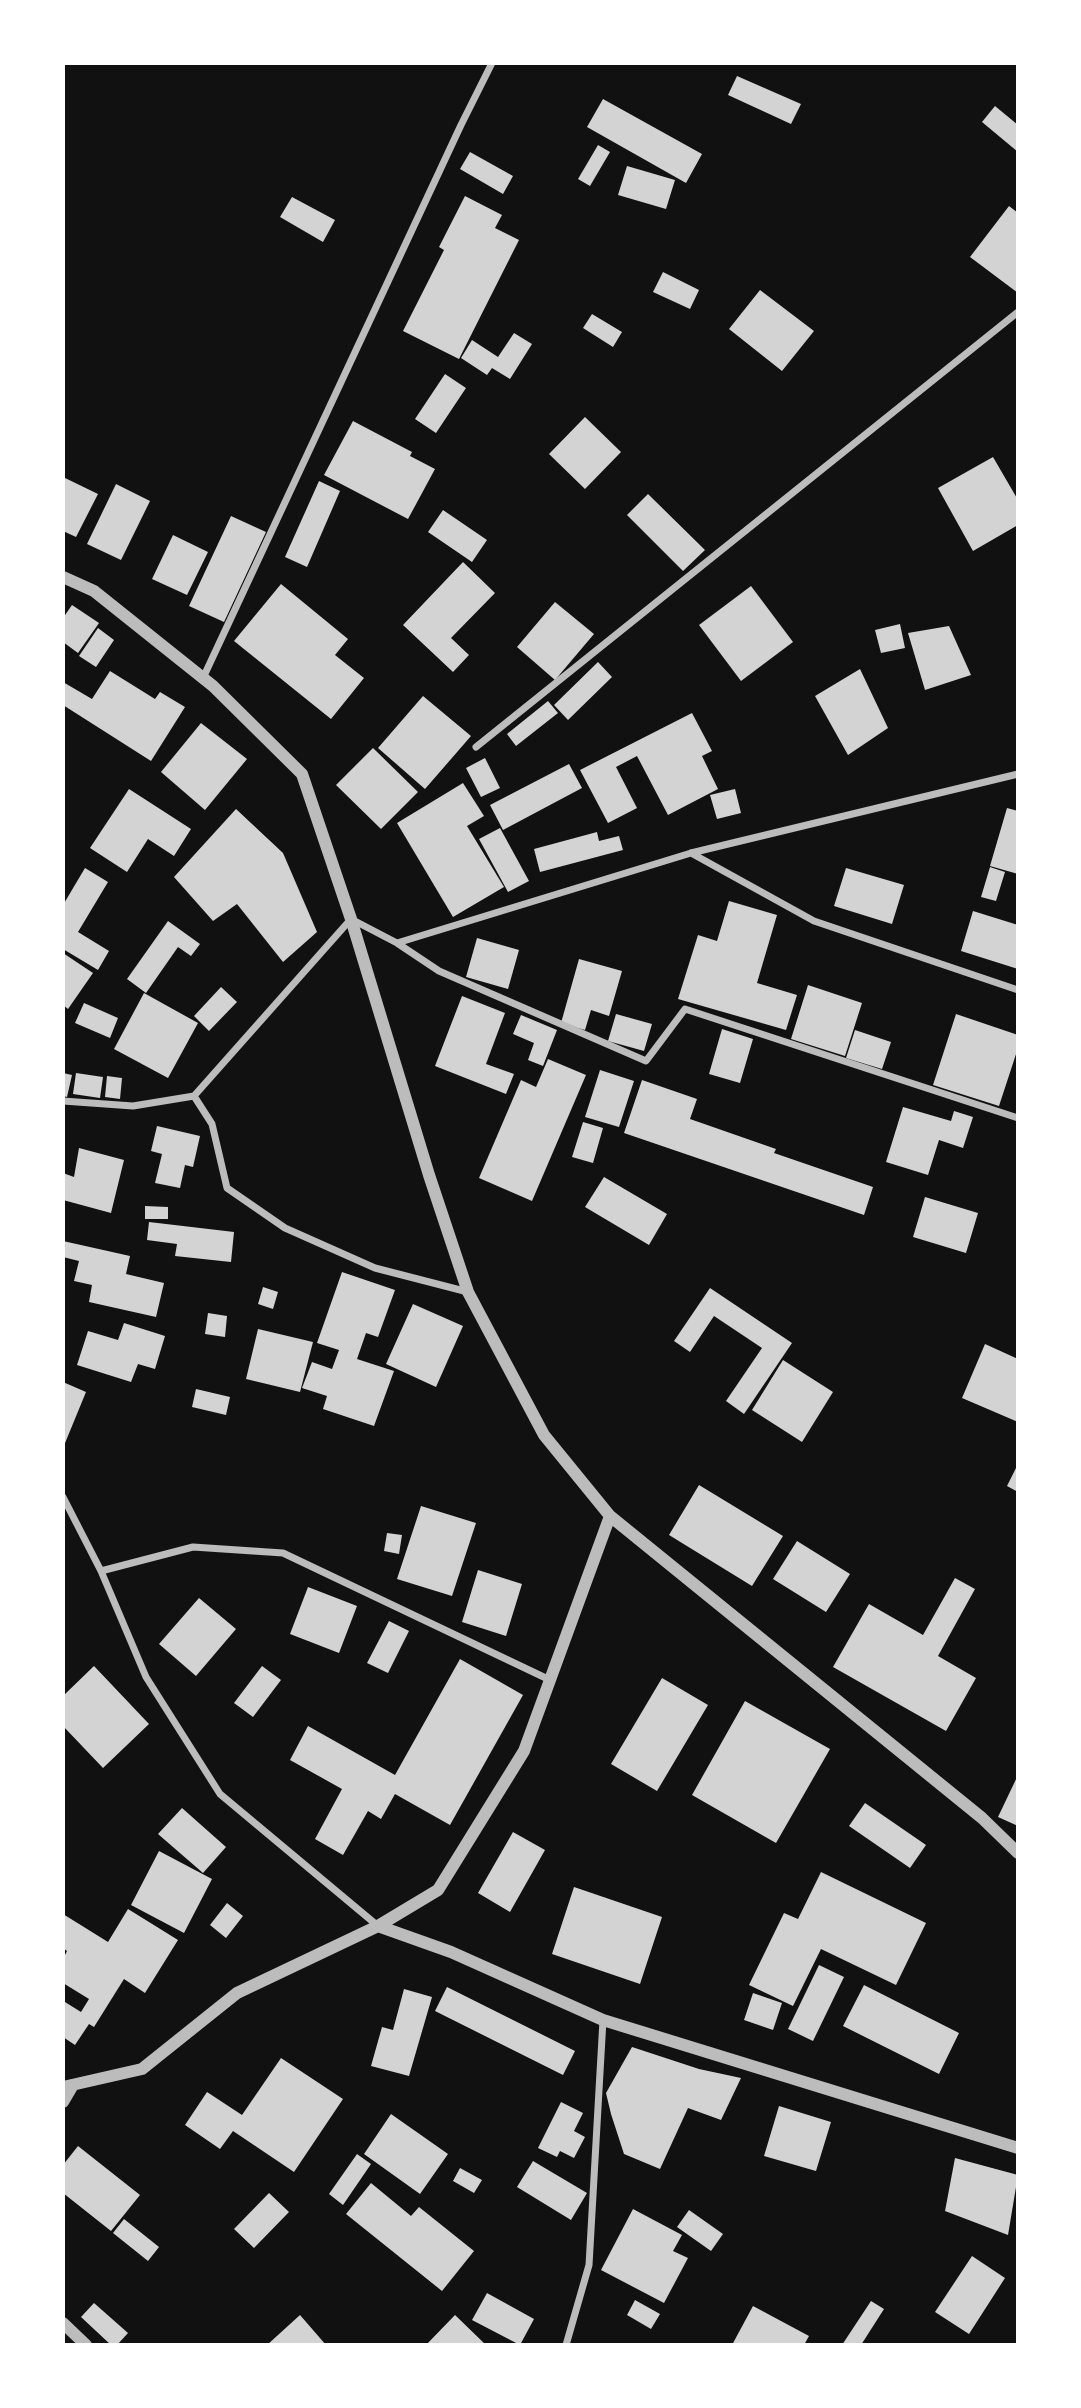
<!DOCTYPE html>
<html>
<head>
<meta charset="utf-8">
<style>
  body { margin:0 }
  #map { position:relative; width:1081px; height:2408px; overflow:hidden; background:#111; font-family:Merriweather,serif }
  canvas { display:block }
  .frame { position:absolute; inset:0; border:65px solid #fff; pointer-events:none }
</style>
</head>
<body>
<div id="map">
<canvas width="1081" height="2408"></canvas>
<div class="frame"></div>
</div>
<script>
const ctx = document.querySelector('canvas').getContext('2d');
ctx.lineJoin = 'round';
function fill(path, color) { ctx.fillStyle = color; ctx.fill(path, 'evenodd'); }
const poly = rows => new Path2D(rows.map(r => 'M' + r).join(''));
function trace(path, color, width, dash) { ctx.strokeStyle = color; ctx.lineWidth = width; ctx.lineCap = dash ? 'butt' : 'round'; ctx.setLineDash(dash || []); ctx.stroke(path); }
const building = poly([
  [737,76,801,104,791,124,728,95],
  [603,99,702,154,686,183,587,127],
  [995,106,1018,125,1018,152,982,122],
  [598,145,610,152,590,186,578,179],
  [470,152,513,176,503,194,460,169],
  [627,166,675,180,666,209,618,195],
  [465,196,502,215,495,228,519,240,459,359,403,331,444,250,439,247],
  [292,197,335,220,323,242,280,217],
  [1009,206,1018,213,1018,293,970,257],
  [663,272,699,290,690,309,653,292],
  [760,290,814,331,782,371,729,329],
  [592,314,622,332,613,347,583,328],
  [514,333,532,344,510,379,492,368,487,375,461,358,472,340,498,357],
  [445,374,466,388,436,433,415,419],
  [585,417,621,452,585,489,549,454],
  [353,421,412,452,410,456,435,469,408,519,324,475],
  [993,457,1018,500,1018,525,973,551,938,488],
  [63,477,98,494,76,537,63,531],
  [319,481,340,491,307,567,285,557],
  [116,484,150,501,121,560,87,544],
  [648,494,705,550,683,571,627,515],
  [443,510,487,540,472,562,428,532],
  [231,516,266,532,224,622,189,606],
  [173,535,208,552,187,595,152,579],
  [463,562,495,593,451,638,469,655,453,672,403,625],
  [281,584,348,639,335,655,364,678,331,719,234,641],
  [751,586,793,642,741,681,699,625],
  [555,602,594,634,555,680,517,647],
  [72,605,99,623,78,653,63,642,63,618],
  [900,624,905,648,881,653,875,630],
  [949,626,971,675,925,690,908,633],
  [98,628,114,640,96,667,79,656],
  [598,662,612,677,568,720,554,705],
  [860,669,888,728,848,755,815,696],
  [110,671,155,699,160,692,185,707,151,761,63,705,63,682,92,699],
  [423,696,471,736,425,789,378,748],
  [548,701,558,713,516,746,507,734],
  [692,713,712,751,702,756,718,789,668,815,637,756,616,767,637,808,608,823,580,770],
  [201,723,247,759,205,810,161,772],
  [373,748,418,792,381,829,336,785],
  [485,758,500,788,481,797,466,768],
  [569,764,582,788,503,830,490,805],
  [463,783,484,816,467,826,504,887,453,917,397,823],
  [129,789,191,829,174,856,148,839,127,872,90,848],
  [735,789,741,813,717,819,710,795],
  [1007,808,1018,811,1018,874,990,866],
  [236,809,283,853,317,932,283,962,237,904,213,921,174,877],
  [500,828,529,881,508,892,479,839],
  [597,832,599,841,619,836,623,850,540,872,534,849],
  [990,867,1005,872,996,901,981,897],
  [85,868,108,882,78,932,109,951,98,970,63,949,63,905],
  [846,868,904,885,892,924,834,906],
  [729,901,777,915,757,983,797,995,786,1030,678,999,698,935,717,941],
  [973,911,1018,925,1018,969,961,951],
  [168,921,200,944,191,956,178,947,146,993,127,979],
  [477,938,519,950,508,989,466,977],
  [63,953,93,973,68,1009,63,1005],
  [579,959,622,971,609,1016,591,1010,585,1030,561,1023],
  [808,985,862,1003,845,1056,791,1039],
  [221,987,237,1002,209,1031,194,1016],
  [144,993,198,1023,168,1078,114,1049],
  [462,996,505,1013,486,1064,514,1074,506,1094,435,1066],
  [84,1003,118,1018,110,1038,75,1023],
  [616,1014,652,1024,644,1051,608,1041],
  [956,1014,1018,1035,1018,1048,999,1106,933,1085],
  [521,1015,557,1030,543,1066,528,1060,534,1043,513,1034],
  [722,1029,753,1039,740,1083,709,1074],
  [855,1030,891,1042,882,1069,846,1058],
  [548,1059,586,1075,532,1201,479,1178,521,1080,536,1087],
  [600,1070,634,1081,619,1127,585,1117],
  [63,1073,72,1075,67,1097,63,1096],
  [76,1073,103,1077,100,1098,73,1094],
  [107,1076,122,1078,120,1099,105,1097],
  [642,1080,697,1099,690,1119,776,1149,774,1153,873,1187,864,1215,624,1133],
  [903,1107,951,1121,954,1111,973,1117,963,1148,939,1140,928,1175,886,1162],
  [583,1122,603,1128,593,1163,572,1157],
  [157,1126,200,1136,193,1167,185,1165,180,1188,155,1183,162,1154,151,1151],
  [79,1148,124,1160,111,1213,63,1200,63,1173,74,1177],
  [604,1177,667,1214,649,1245,585,1207],
  [925,1197,978,1213,966,1253,913,1237],
  [145,1206,168,1207,168,1219,145,1219],
  [149,1222,234,1232,231,1262,175,1256,177,1244,147,1240],
  [63,1241,130,1256,126,1274,164,1283,156,1317,89,1302,92,1285,74,1281,79,1261,63,1257],
  [342,1272,395,1290,378,1337,366,1333,357,1359,394,1371,374,1426,323,1409,327,1396,302,1388,312,1362,332,1369,339,1350,317,1343],
  [263,1287,278,1292,273,1309,258,1304],
  [710,1288,792,1343,744,1414,726,1401,762,1348,714,1316,690,1352,674,1341],
  [413,1304,463,1326,436,1387,386,1364],
  [208,1313,227,1316,225,1337,205,1334],
  [124,1323,165,1336,155,1369,138,1364,131,1382,77,1365,88,1331,118,1340],
  [258,1329,313,1342,300,1392,246,1379],
  [985,1344,1018,1359,1018,1422,962,1398],
  [783,1360,833,1392,802,1442,752,1410],
  [63,1382,86,1392,63,1448],
  [196,1389,230,1397,226,1415,192,1407],
  [1018,1464,1018,1492,1007,1486],
  [699,1485,783,1536,752,1586,669,1535],
  [421,1506,476,1523,452,1596,397,1579],
  [387,1533,402,1535,399,1554,384,1551],
  [797,1541,850,1574,826,1612,773,1579],
  [478,1570,522,1584,506,1636,462,1622],
  [955,1578,975,1589,938,1656,976,1678,946,1731,833,1667,869,1604,923,1635],
  [308,1587,357,1606,339,1653,290,1634],
  [199,1598,236,1629,196,1676,159,1644],
  [389,1621,409,1631,388,1673,367,1663],
  [460,1659,523,1695,450,1825,395,1794,381,1819,368,1811,343,1855,315,1839,342,1789,290,1760,308,1726,395,1775],
  [94,1666,149,1724,103,1768,63,1726,63,1696],
  [262,1666,281,1680,253,1717,234,1703],
  [662,1678,708,1705,657,1791,611,1764],
  [745,1701,830,1749,776,1843,692,1795],
  [1018,1775,1018,1826,998,1817],
  [865,1803,926,1845,910,1868,849,1826],
  [182,1808,226,1847,203,1873,158,1834],
  [513,1832,545,1850,510,1912,478,1893],
  [159,1851,212,1879,184,1933,131,1905],
  [821,1872,926,1923,896,1985,821,1949,793,2006,749,1985,784,1913,798,1919],
  [574,1887,662,1917,640,1984,552,1954],
  [227,1903,243,1916,226,1938,210,1925],
  [128,1909,178,1940,145,1993,124,1979,94,2027,89,2024,75,2045,63,2037,63,2004,65,2002,81,2012,89,1999,63,1983,63,1959,67,1951,63,1948,63,1914,108,1942],
  [819,1965,844,1977,813,2041,788,2029],
  [864,1985,959,2033,939,2074,843,2026],
  [447,1987,575,2051,563,2075,435,2011],
  [404,1989,432,1997,409,2076,371,2066,382,2027,393,2030],
  [753,1993,782,2003,773,2030,744,2020],
  [632,2047,699,2069,741,2078,721,2120,688,2108,660,2169,624,2154,611,2114,606,2093],
  [281,2058,343,2099,294,2172,233,2131,220,2149,185,2125,207,2092,242,2115],
  [561,2102,583,2113,574,2131,585,2137,574,2158,560,2151,557,2157,538,2148],
  [779,2106,831,2122,816,2171,764,2156],
  [391,2114,448,2154,420,2194,364,2154],
  [78,2146,140,2195,111,2231,63,2193,63,2165],
  [357,2154,371,2164,343,2205,329,2194],
  [955,2158,1018,2175,1008,2235,945,2211],
  [533,2161,587,2193,571,2220,517,2187],
  [460,2168,482,2180,474,2193,453,2181],
  [371,2183,411,2216,419,2207,474,2251,442,2291,346,2214],
  [269,2193,289,2212,254,2248,234,2229],
  [633,2209,682,2235,673,2251,688,2258,664,2303,601,2270],
  [689,2210,723,2234,711,2251,677,2227],
  [124,2219,159,2247,148,2261,113,2233],
  [972,2256,1005,2278,969,2334,935,2312],
  [487,2293,534,2319,520,2345,472,2320],
  [635,2300,660,2314,651,2329,627,2315],
  [871,2301,884,2309,861,2345,842,2345],
  [94,2303,128,2333,117,2345,111,2345,81,2317],
  [753,2306,809,2336,804,2345,732,2345],
  [300,2315,326,2345,267,2345],
  [455,2315,486,2345,426,2345]
]);
const minor = poly([
  [203,678,461,125,492,63],
  [476,747,1018,312],
  [691,853,814,921,1018,990],
  [397,943,439,971,646,1061,685,1009,1018,1118],
  [194,1096,212,1124,227,1188,285,1228,375,1268,468,1292],
  [63,1101,133,1106,194,1096,351,919,397,943,691,853,1018,774],
  [63,1497,101,1571,146,1677,220,1794,378,1926],
  [101,1571,193,1547,283,1553,550,1680],
  [566,2345,589,2265,603,2020]
]);
const tertiary = poly([
  [63,577,94,591,213,686,302,774,351,919,429,1175,468,1292,544,1435,610,1516,982,1818,1018,1853],
  [378,1926,451,1952,603,2020,1018,2148],
  [63,2087,142,2069,237,1993,378,1926,438,1890,524,1751,610,1516],
  [63,2102,73,2085],
  [63,2323,86,2345]
]);
fill(building, '#d3d3d3');
trace(minor, '#bcbcbc', 7);
trace(tertiary, '#bcbcbc', 12);
</script>
</body>
</html>
